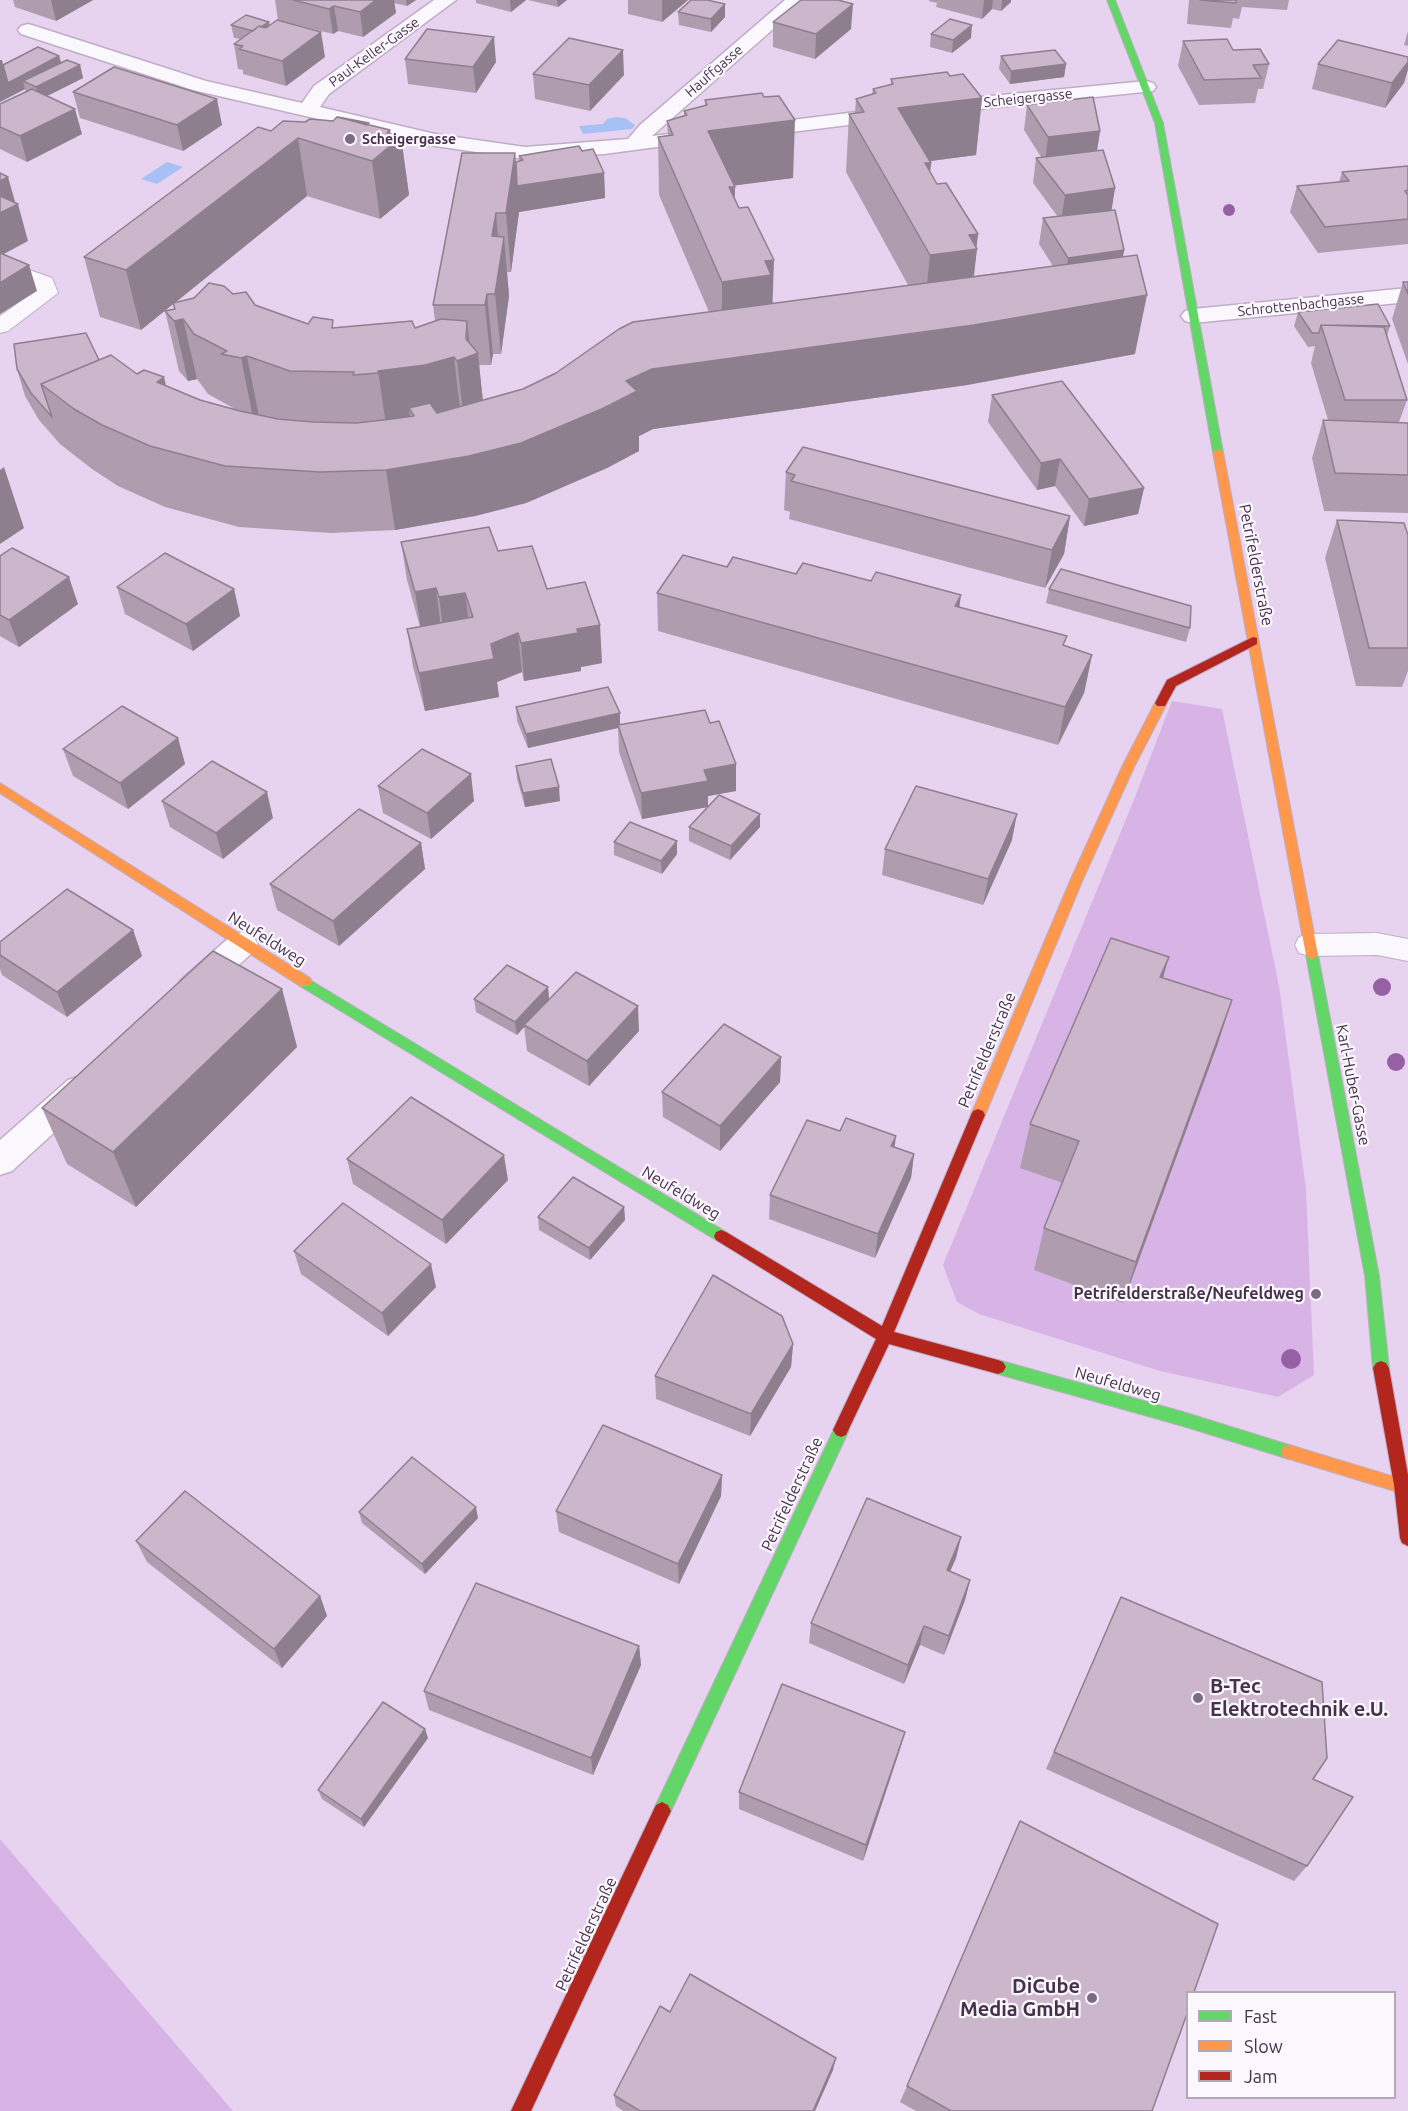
<!DOCTYPE html>
<html>
<head>
<meta charset="utf-8">
<style>
  body { margin:0 }
  #map { position:relative; width:1408px; height:2111px; overflow:hidden; background:#e7d3ef; font-family:Ubuntu,sans-serif }
  canvas { display:block }
  .legend { position:absolute; left:1186px; top:1991px; width:210px; height:108px; box-sizing:border-box; background:#fbf7fd; border:2px solid #b2a8b6; margin:0; padding:8px 10px; list-style:none; font-size:18px; color:#44324b }
  .legend li { display:flex; align-items:center; gap:12px; height:30px }
  .legend b { width:30px; border:2px solid #b2a8b6 }
</style>
</head>
<body>
<div id="map">
<canvas width="1408" height="2111"></canvas>
<ul class="legend">
<li><b style="height:8px;background:#63d668"></b>Fast</li>
<li><b style="height:8px;background:#ff974d"></b>Slow</li>
<li><b style="height:8px;background:#b3261e"></b>Jam</li>
</ul>
</div>
<script>
const ctx = document.querySelector('canvas').getContext('2d');
ctx.lineJoin = 'round';
function fill(path, color) { ctx.fillStyle = color; ctx.fill(path, 'evenodd'); }
const poly = rows => new Path2D(rows.map(r => 'M' + r).join(''));
function trace(path, color, width, dash) { ctx.strokeStyle = color; ctx.lineWidth = width; ctx.lineCap = dash ? 'butt' : 'round'; ctx.setLineDash(dash || []); ctx.stroke(path); }
function drawText(font, color, halo, rows, align = 'center') {
  ctx.font = font + ' Ubuntu,sans-serif'; ctx.lineWidth = 4.5; ctx.setLineDash([]); ctx.textBaseline = 'middle'; ctx.strokeStyle = halo; ctx.fillStyle = color; for (const [text, x, y, turn = 0] of rows) {
    ctx.save(); ctx.translate(x, y); ctx.rotate((+turn || 0) * Math.PI / 180); ctx.textAlign = isNaN(turn) ? turn : align; if (halo) ctx.strokeText(text, 0, 0); ctx.fillText(text, 0, 0); ctx.restore();
  }
}
const green = poly([
  [1172,701,1222,709,1279,986,1306,1189,1314,1375,1278,1397,1160,1371,979,1314,957,1302,943,1265,1133,802],
  [0,1839,233,2111,0,2111]
]);
const water = poly([
  [616,117,625,118,635,125,632,129,583,134,579,126,603,124,607,119],
  [167,162,183,167,157,184,141,179]
]);
const lane = poly([
  [7,262,52,278,58,293,8,331,0,333,0,316,35,291,34,287,0,273,0,263,7,262],
  [1377,933,1408,939,1408,961,1377,955,1310,956,1299,953,1295,945,1299,937,1310,934,1377,933]
]);
const street = poly([
  [434,0,456,0,329,94,320,107,435,134,525,147,628,139,640,125,785,0,806,0,652,136,703,130,710,132,713,136,710,140,604,154,525,159,435,146,193,90,21,34,18,30,21,26,28,24,35,26,206,81,302,103,314,86,434,0],
  [1146,81,1153,83,1156,87,1153,91,970,110,751,137,744,135,741,131,744,127,751,125,970,98,1146,81],
  [1408,288,1408,302,1193,323,1185,321,1181,316,1185,311,1193,309,1408,288],
  [242,932,253,936,258,944,253,952,203,998,192,1001,181,998,176,989,181,980,231,936,242,932],
  [80,1076,92,1080,97,1089,92,1098,12,1171,0,1175,0,1140,68,1080,80,1076]
]);
const fast = poly([
  [1107,0,1115,0,1163,123,1223,452,1218,455,1213,452,1155,123,1107,0],
  [1312,950,1318,955,1379,1276,1389,1368,1386,1373,1381,1375,1376,1373,1373,1368,1365,1276,1306,955,1312,950],
  [305,977,726,1232,728,1236,726,1240,721,1242,716,1240,300,986,298,982,305,977],
  [998,1360,1183,1412,1289,1445,1295,1447,1297,1452,1295,1457,1289,1459,1183,1426,998,1374,993,1372,990,1367,993,1362,998,1360],
  [841,1423,846,1425,849,1430,668,1817,662,1820,656,1817,653,1811,656,1805,836,1425,841,1423]
]);
const slow = poly([
  [1218,449,1223,452,1318,955,1312,960,1306,955,1213,452,1218,449],
  [1161,699,1167,703,1134,767,1083,879,985,1115,983,1119,978,1121,973,1119,971,1115,1071,879,1122,767,1155,703,1161,699],
  [0,783,310,978,312,982,310,986,300,986,0,793,0,783],
  [1289,1445,1408,1481,1408,1495,1283,1457,1281,1452,1283,1447,1289,1445]
]);
const jam = poly([
  [1253,637,1257,638,1257,644,1176,686,1165,706,1157,706,1155,703,1167,680,1253,637],
  [978,1109,983,1111,985,1115,894,1332,998,1360,1003,1362,1006,1367,1003,1372,998,1374,889,1344,846,1435,841,1437,836,1435,833,1430,876,1339,716,1240,714,1236,716,1232,721,1230,726,1232,882,1326,971,1115,973,1111,978,1109],
  [1381,1361,1386,1363,1389,1368,1408,1475,1408,1546,1402,1543,1400,1538,1394,1485,1373,1368,1376,1363,1381,1361],
  [662,1802,668,1805,671,1811,668,1817,531,2111,511,2111,656,1805,662,1802]
]);
const trees = [
  [1229,210,6],
  [1382,987,9],
  [1396,1062,9],
  [1291,1359,10]
];
const wall = poly([
  [13,0,93,0,56,21,15,7],
  [275,0,416,0,407,6,394,3,396,13,363,37,338,31,333,34,278,20],
  [476,0,526,0,511,12,476,3],
  [528,0,567,0,558,7],
  [628,0,688,0,662,22,628,14],
  [929,0,1011,0,1011,2,1001,11,992,9,982,19,936,7,937,3,929,1],
  [1189,0,1289,0,1287,10,1242,7,1239,19,1233,18,1231,28,1187,24],
  [678,12,725,17,711,32,679,25],
  [773,22,851,29,815,59,773,47],
  [231,25,270,26,325,57,286,86,243,74,243,70,238,69,234,44,240,39,234,38],
  [1408,31,1408,46,1404,45],
  [931,34,971,38,952,53,930,47],
  [1183,41,1233,50,1269,64,1263,89,1258,89,1255,103,1199,105,1178,66],
  [59,56,61,62,80,65,83,78,47,96,82,134,27,162,0,149,0,104,26,92,25,89,0,102,3,65],
  [1001,56,1066,64,1064,77,1010,84,999,69],
  [1408,57,1408,69,1404,83,1385,108,1312,89,1318,64],
  [405,59,496,62,476,93,408,84],
  [533,74,624,75,590,111,535,99],
  [950,76,982,98,976,155,930,161,931,163,930,172,937,184,978,234,974,276,1053,266,1039,244,1043,218,1058,217,1033,183,1036,158,1041,157,1024,130,1027,105,1100,131,1097,151,1115,188,1111,210,1124,250,1123,256,1135,354,967,385,653,429,639,436,639,451,607,468,526,503,475,516,395,530,331,533,239,527,165,507,118,486,92,469,60,444,39,420,25,396,17,369,99,360,137,374,200,400,233,409,233,408,208,394,197,379,188,381,179,371,165,311,175,309,173,304,141,330,100,317,84,257,271,131,369,125,401,137,409,195,380,219,307,196,175,303,233,294,255,305,308,324,334,328,415,328,435,321,433,305,515,153,516,162,519,161,519,156,582,151,604,173,605,198,519,212,511,272,507,272,509,296,501,354,493,354,491,365,479,365,483,400,523,389,709,312,659,195,658,137,668,135,667,121,684,115,684,111,705,106,705,100,793,178,734,185,735,200,772,304,908,285,846,172,849,114,855,113,856,99,872,94,873,89,891,84,891,79],
  [73,92,222,125,183,151,80,118],
  [1408,166,1408,244,1318,253,1290,212,1297,186,1339,182,1342,172],
  [1403,282,1408,282,1408,364,1392,319],
  [1298,312,1390,326,1387,336,1407,400,1399,422,1408,423,1408,513,1324,511,1312,458,1323,420,1328,420,1311,363,1315,346,1308,347,1294,326],
  [992,395,1144,488,1138,514,1084,526,1055,486,1037,490,988,422],
  [786,472,1070,516,1064,554,1045,588,789,519,790,512,784,510],
  [1337,520,1408,535,1408,671,1402,687,1356,686,1325,558],
  [401,542,498,551,547,589,602,663,581,667,581,671,524,681,522,672,497,682,499,697,425,711,413,667,407,629,420,627,407,580],
  [0,556,78,604,19,647,0,636],
  [727,567,796,574,959,607,1092,655,1084,693,1058,745,658,631,657,593],
  [117,587,234,589,240,616,193,651,125,614],
  [1049,589,1190,628,1186,642,1046,603],
  [516,707,620,713,620,725,736,791,708,796,708,806,760,814,760,827,730,860,689,841,689,827,707,807,642,819,619,752,618,728,528,748,517,721],
  [178,738,185,764,128,809,73,776,63,749],
  [516,766,560,801,525,807,517,779],
  [378,786,474,801,431,839,383,813],
  [162,801,273,818,223,859,170,827],
  [1012,840,983,905,882,875,885,849],
  [614,842,677,854,662,874,614,855],
  [421,843,425,869,339,946,277,910,270,884],
  [133,930,142,956,67,1017,2,975,0,969,0,942],
  [1163,978,1232,1000,1217,1046,1123,1303,1034,1270,1044,1228,1063,1183,1020,1168,1030,1124],
  [548,987,549,1000,639,1031,589,1086,527,1051,524,1026,517,1035,476,1012,474,999],
  [282,989,297,1047,136,1207,67,1164,42,1108],
  [781,1057,780,1082,720,1151,663,1117,662,1092],
  [840,1131,914,1154,911,1178,875,1258,769,1219,770,1195],
  [347,1159,508,1180,446,1244,353,1184],
  [624,1207,625,1220,590,1260,539,1230,538,1217],
  [294,1251,436,1287,388,1336,301,1274],
  [793,1344,791,1367,750,1436,656,1399,655,1376],
  [722,1475,721,1496,679,1584,559,1532,556,1511],
  [359,1512,478,1518,425,1574,362,1523],
  [961,1537,956,1558,950,1571,970,1580,965,1600,944,1655,920,1645,904,1684,809,1643,811,1623],
  [136,1541,320,1596,327,1616,282,1668,147,1562],
  [1121,1597,1313,1779,1307,1866,1294,1881,1046,1769],
  [639,1646,641,1665,593,1775,429,1710,424,1691],
  [905,1732,900,1749,863,1861,739,1809,739,1792],
  [428,1738,364,1827,322,1799,318,1790],
  [670,2012,833,2070,815,2111,623,2111,616,2106,614,2095],
  [907,2086,1152,2111,916,2111,900,2102]
]);
const shadedWall = poly([
  [51,0,93,0,56,21],
  [376,0,394,0,396,13,363,37,360,12],
  [406,0,416,0,407,6],
  [510,0,526,0,511,12],
  [557,0,567,0,558,7],
  [662,0,688,0,662,22],
  [984,0,993,0,992,9,982,19],
  [1002,0,1011,0,1011,2,1001,11],
  [725,4,725,17,711,32,711,19],
  [853,4,851,29,815,59,816,34],
  [334,6,338,31,333,34,329,9],
  [269,22,271,34,255,31],
  [972,25,971,38,952,53,953,40],
  [321,32,325,57,286,86,282,61],
  [494,37,496,62,476,93,473,67],
  [623,50,624,75,590,111,589,85],
  [59,56,63,69,23,81,25,89,0,102,0,60,2,60,8,83],
  [1408,62,1408,69,1404,83,1385,108,1392,83],
  [1066,64,1064,77,1010,84,1011,71],
  [80,65,83,78,39,100,36,87],
  [982,98,976,155,893,166,898,108],
  [217,99,222,125,183,151,177,125],
  [75,109,82,134,27,162,20,136],
  [795,120,793,178,708,189,708,131],
  [390,130,392,145,401,137,409,195,380,219,372,161,387,133],
  [1100,131,1096,157,1045,162,1048,137],
  [298,138,307,196,141,330,126,270],
  [515,153,517,186,604,173,605,198,519,212,511,272,506,213],
  [925,163,931,163,925,221],
  [8,177,16,205,18,204,28,241,0,256,0,181],
  [729,187,735,187,734,245],
  [1115,188,1111,214,1061,221,1065,195],
  [496,213,500,261,504,237,509,296,501,354,495,294,492,236],
  [978,234,976,249,977,249,970,308,924,314,930,255,969,235],
  [1124,250,1120,277,1064,285,1068,258],
  [774,260,772,319,722,342,722,282,765,261],
  [29,265,37,291,0,314,0,283],
  [487,294,493,354,491,365,485,305],
  [1147,295,1135,354,967,385,653,429,639,436,639,451,607,468,526,503,475,516,395,530,386,470,626,381,652,369],
  [183,319,197,379,188,381,174,321],
  [467,321,471,356,478,353,484,414,464,421,457,361,466,339],
  [247,356,259,416,253,418,241,358],
  [454,357,461,417,409,408,412,428,387,431,378,371],
  [164,377,178,437,157,382],
  [1060,459,1055,486,1037,490,1041,463],
  [4,467,24,528,0,544,0,470],
  [1144,488,1138,514,1084,526,1089,499],
  [1070,516,1064,554,1045,588,1052,550],
  [69,577,78,604,19,647,9,620],
  [436,588,441,627,421,630,415,592],
  [234,589,240,616,193,651,186,624],
  [465,593,470,631,444,635,439,597],
  [961,595,956,633,955,606],
  [600,625,602,663,581,667,581,671,524,681,521,643,577,629],
  [518,633,522,672,497,682,499,697,425,711,419,673],
  [1092,655,1084,693,1058,745,1065,707],
  [620,713,620,727,618,725,618,728,528,748,526,734],
  [178,738,185,764,128,809,120,783],
  [736,764,736,791,708,796,708,807,642,819,641,793,704,770],
  [471,774,474,801,431,839,427,813],
  [559,787,560,801,525,807,523,793],
  [267,792,273,818,223,859,216,833],
  [760,814,760,827,730,860,731,846],
  [1017,814,1012,840,983,905,988,879],
  [677,841,677,854,662,874,661,861],
  [421,843,425,869,339,946,333,921],
  [133,930,142,956,67,1017,57,992],
  [1169,957,1156,1002,1160,977],
  [548,987,549,1000,517,1035,515,1022],
  [282,989,297,1047,136,1207,113,1152],
  [1232,1000,1217,1046,1123,1303,1136,1262],
  [638,1006,639,1031,589,1086,587,1061],
  [781,1057,780,1082,720,1151,720,1126],
  [896,1136,893,1160,891,1146],
  [914,1154,911,1178,875,1258,878,1234],
  [504,1155,508,1180,446,1244,442,1220],
  [624,1207,625,1220,590,1260,589,1248],
  [431,1264,436,1287,388,1336,382,1313],
  [793,1344,791,1367,750,1436,751,1414],
  [722,1475,721,1496,679,1584,678,1564],
  [476,1507,478,1518,425,1574,422,1564],
  [961,1537,956,1558,942,1590,947,1570],
  [970,1580,965,1600,944,1655,949,1636],
  [320,1596,327,1616,282,1668,274,1649],
  [924,1626,920,1645,904,1684,908,1665],
  [639,1646,641,1665,593,1775,591,1758],
  [425,1729,428,1738,364,1827,361,1819],
  [905,1732,900,1749,863,1861,866,1845],
  [836,2058,833,2070,815,2111,813,2111]
]);
const building = poly([
  [293,0,376,0,360,12,334,6,329,9,293,0],
  [691,0,707,0,725,4,711,19,678,12,691,0],
  [801,0,838,0,853,4,816,34,773,22,801,0],
  [1200,0,1236,0,1236,3,1200,0],
  [246,15,269,22,261,27,259,26,253,31,231,25,246,15],
  [950,19,972,25,953,40,931,34,950,19],
  [277,20,321,32,282,61,239,49,243,46,234,44,259,26,266,28,277,20],
  [427,29,494,37,473,67,405,59,427,29],
  [569,38,623,50,589,85,533,74,569,38],
  [1227,39,1233,50,1260,49,1269,64,1253,65,1261,78,1204,80,1183,41,1227,39],
  [1338,40,1408,57,1408,62,1392,83,1318,64,1338,40],
  [38,47,59,56,8,83,3,65,38,47],
  [1055,50,1066,64,1011,71,1001,56,1055,50],
  [67,60,80,65,36,87,23,81,67,60],
  [114,67,217,99,177,125,73,92,114,67],
  [947,72,950,76,963,74,982,98,898,108,931,163,925,163,937,184,946,183,978,234,969,235,977,249,930,255,849,114,864,112,856,99,876,93,873,89,893,84,891,79,947,72],
  [32,89,75,109,20,136,0,127,0,104,32,89],
  [762,93,764,97,779,96,795,120,708,131,735,187,729,187,739,208,748,207,774,260,765,261,771,275,722,282,658,137,673,135,667,121,687,115,684,111,707,105,705,100,762,93],
  [1093,97,1100,131,1048,137,1027,105,1093,97],
  [337,117,390,130,387,133,401,137,372,161,298,138,126,270,84,257,258,127,271,131,283,121,305,122,310,119,333,121,337,117],
  [338,117,369,123,367,125,338,117],
  [579,146,582,151,593,149,604,173,517,186,516,162,523,160,519,156,579,146],
  [1103,150,1115,188,1065,195,1036,158,1103,150],
  [462,153,515,153,506,213,496,213,492,236,504,237,495,294,487,294,485,305,433,305,462,153],
  [1408,166,1408,190,1405,191,1408,195,1408,219,1325,227,1297,186,1349,181,1342,172,1408,166],
  [0,173,8,177,0,181,0,173],
  [0,196,18,204,0,213,0,196],
  [1115,210,1124,250,1068,258,1043,218,1115,210],
  [0,253,29,265,0,283,0,253],
  [1137,255,1147,295,974,325,652,369,626,381,637,391,604,408,521,443,469,456,386,470,320,472,225,466,150,446,102,425,74,409,41,384,111,355,137,374,144,370,164,377,157,382,200,400,240,411,278,419,313,422,356,423,392,419,414,416,409,408,430,403,437,413,523,389,556,373,619,329,633,322,1137,255],
  [1403,282,1408,282,1408,294,1403,282],
  [209,283,224,286,233,294,246,292,255,305,308,324,313,317,333,320,332,328,412,321,415,328,441,319,467,321,466,339,478,353,457,361,454,357,425,365,378,371,378,373,353,375,354,372,290,371,247,356,241,358,221,354,227,351,194,334,183,319,174,321,165,311,175,309,173,303,194,298,209,283],
  [1378,304,1390,326,1321,325,1319,333,1312,333,1298,312,1378,304],
  [1321,325,1384,327,1407,400,1345,400,1321,325],
  [86,333,99,360,41,384,52,417,31,393,17,369,14,344,86,333],
  [1062,381,1144,488,1089,499,1060,459,1041,463,992,395,1062,381],
  [1323,420,1408,423,1408,475,1335,473,1323,420],
  [803,447,1070,516,1052,550,791,481,795,475,786,472,803,447],
  [1337,520,1404,523,1408,535,1408,648,1369,648,1337,520],
  [489,527,498,551,532,546,547,589,585,582,600,625,577,629,578,633,521,643,518,633,491,644,494,659,419,673,407,629,473,617,465,593,439,597,436,588,415,592,401,542,489,527],
  [12,548,69,577,9,620,0,615,0,556,12,548],
  [165,553,234,589,186,624,117,587,165,553],
  [683,555,727,567,733,557,796,574,803,563,871,581,876,572,961,595,955,606,1067,636,1063,645,1092,655,1065,707,657,593,683,555],
  [1061,569,1191,606,1190,628,1049,589,1061,569],
  [608,687,620,713,526,734,516,707,608,687],
  [122,706,178,738,120,783,63,749,122,706],
  [705,710,710,723,719,721,736,764,704,770,708,781,641,793,618,725,705,710],
  [422,749,471,774,427,813,378,786,422,749],
  [551,759,559,787,523,793,516,766,551,759],
  [212,761,267,792,216,833,162,801,212,761],
  [916,786,1017,814,988,879,885,849,916,786],
  [719,795,760,814,731,846,689,827,719,795],
  [359,809,421,843,333,921,270,884,359,809],
  [630,822,677,841,661,861,614,842,630,822],
  [67,889,133,930,57,992,0,955,0,942,67,889],
  [1111,938,1169,957,1160,977,1232,1000,1136,1262,1044,1228,1079,1141,1030,1124,1111,938],
  [213,951,282,989,113,1152,42,1108,213,951],
  [507,965,548,987,515,1022,474,999,507,965],
  [576,972,638,1006,587,1061,524,1025,576,972],
  [724,1024,781,1057,720,1126,662,1092,724,1024],
  [411,1097,504,1155,442,1220,347,1159,411,1097],
  [846,1118,896,1136,891,1146,914,1154,878,1234,770,1195,807,1120,840,1131,846,1118],
  [573,1177,624,1207,589,1248,538,1217,573,1177],
  [343,1203,431,1264,382,1313,294,1251,343,1203],
  [713,1275,782,1316,793,1344,751,1414,655,1376,713,1275],
  [603,1425,722,1475,678,1564,556,1511,603,1425],
  [412,1457,476,1507,422,1564,359,1512,412,1457],
  [185,1491,320,1596,274,1649,136,1541,185,1491],
  [867,1498,961,1537,947,1570,970,1580,949,1636,924,1626,908,1665,811,1623,867,1498],
  [476,1583,639,1646,591,1758,424,1691,476,1583],
  [1121,1597,1322,1682,1327,1758,1313,1779,1353,1797,1307,1866,1054,1752,1121,1597],
  [782,1684,905,1732,866,1845,739,1792,782,1684],
  [383,1702,425,1729,361,1819,318,1790,383,1702],
  [1020,1821,1218,1924,1194,1992,1188,1992,1188,2011,1152,2111,951,2111,907,2086,1020,1821],
  [690,1974,836,2058,813,2111,640,2111,614,2095,660,2006,670,2012,690,1974]
]);
const markers = [
  [350,139,6,"#7d6a84"],
  [1316,1294,6,"#7d6a84"],
  [1198,1698,6,"#7d6a84"],
  [1092,1998,6,"#7d6a84"]
];
const farStreetnames = [
  ["Paul-Keller-Gasse",374,52,-36],
  ["Hauffgasse",714,71,-41],
  ["Scheigergasse",1028,98,-6],
  ["Schrottenbachgasse",1301,305,-6]
];
const farPoinames = [
  ["Scheigergasse",362,139]
];
const streetNames = [
  ["Petrifelderstraße",1256,565,79],
  ["Neufeldweg",267,939,32],
  ["Petrifelderstraße",987,1050,-67],
  ["Karl-Huber-Gasse",1353,1085,79],
  ["Neufeldweg",681,1193,31],
  ["Neufeldweg",1118,1384,16],
  ["Petrifelderstraße",792,1494,-65],
  ["Petrifelderstraße",586,1934,-65]
];
const poiNames = [
  ["Petrifelderstraße/Neufeldweg",1304,1294]
];
const nearPoinames = [
  ["B-Tec",1210,1686],
  ["Elektrotechnik e.U.",1210,1709],
  ["DiCube",1080,1986,"right"],
  ["Media GmbH",1080,2009,"right"]
];
fill(green, '#d8b4e6');
fill(water, '#a7c0f5');
trace(lane, '#beaec5', 2);
trace(street, '#beaec5', 3);
trace(fast, '#beaec5', 2);
trace(slow, '#beaec5', 2);
trace(jam, '#beaec5', 2);
fill(lane, '#fbf8fd');
fill(street, '#fbf8fd');
fill(fast, '#63d668');
fill(slow, '#ff974d');
fill(jam, '#b3261e');
ctx.fillStyle = '#9660a5';
for (const [x, y, r] of trees) { ctx.beginPath(); ctx.arc(x, y, r, 0, 2 * Math.PI); ctx.fill(); }
fill(wall, '#af9daf');
fill(shadedWall, '#8e7f8e');
fill(building, '#cbb6cb');
trace(building, '#8e7f8e', 1.5);
for (const [x, y, r, color] of markers) { const dot = new Path2D(); dot.arc(x, y, r, 0, 2 * Math.PI); ctx.fillStyle = color; ctx.fill(dot); trace(dot, '#fbf7fd', 2); }
drawText('14px', '#44324b', '#fbf7fd', farStreetnames);
drawText('bold 14px', '#44324b', '#fbf7fd', farPoinames, 'left');
drawText('16px', '#44324b', '#fbf7fd', streetNames);
drawText('bold 16px', '#44324b', '#fbf7fd', poiNames, 'right');
drawText('bold 20px', '#44324b', '#fbf7fd', nearPoinames, 'left');
</script>
</body>
</html>
